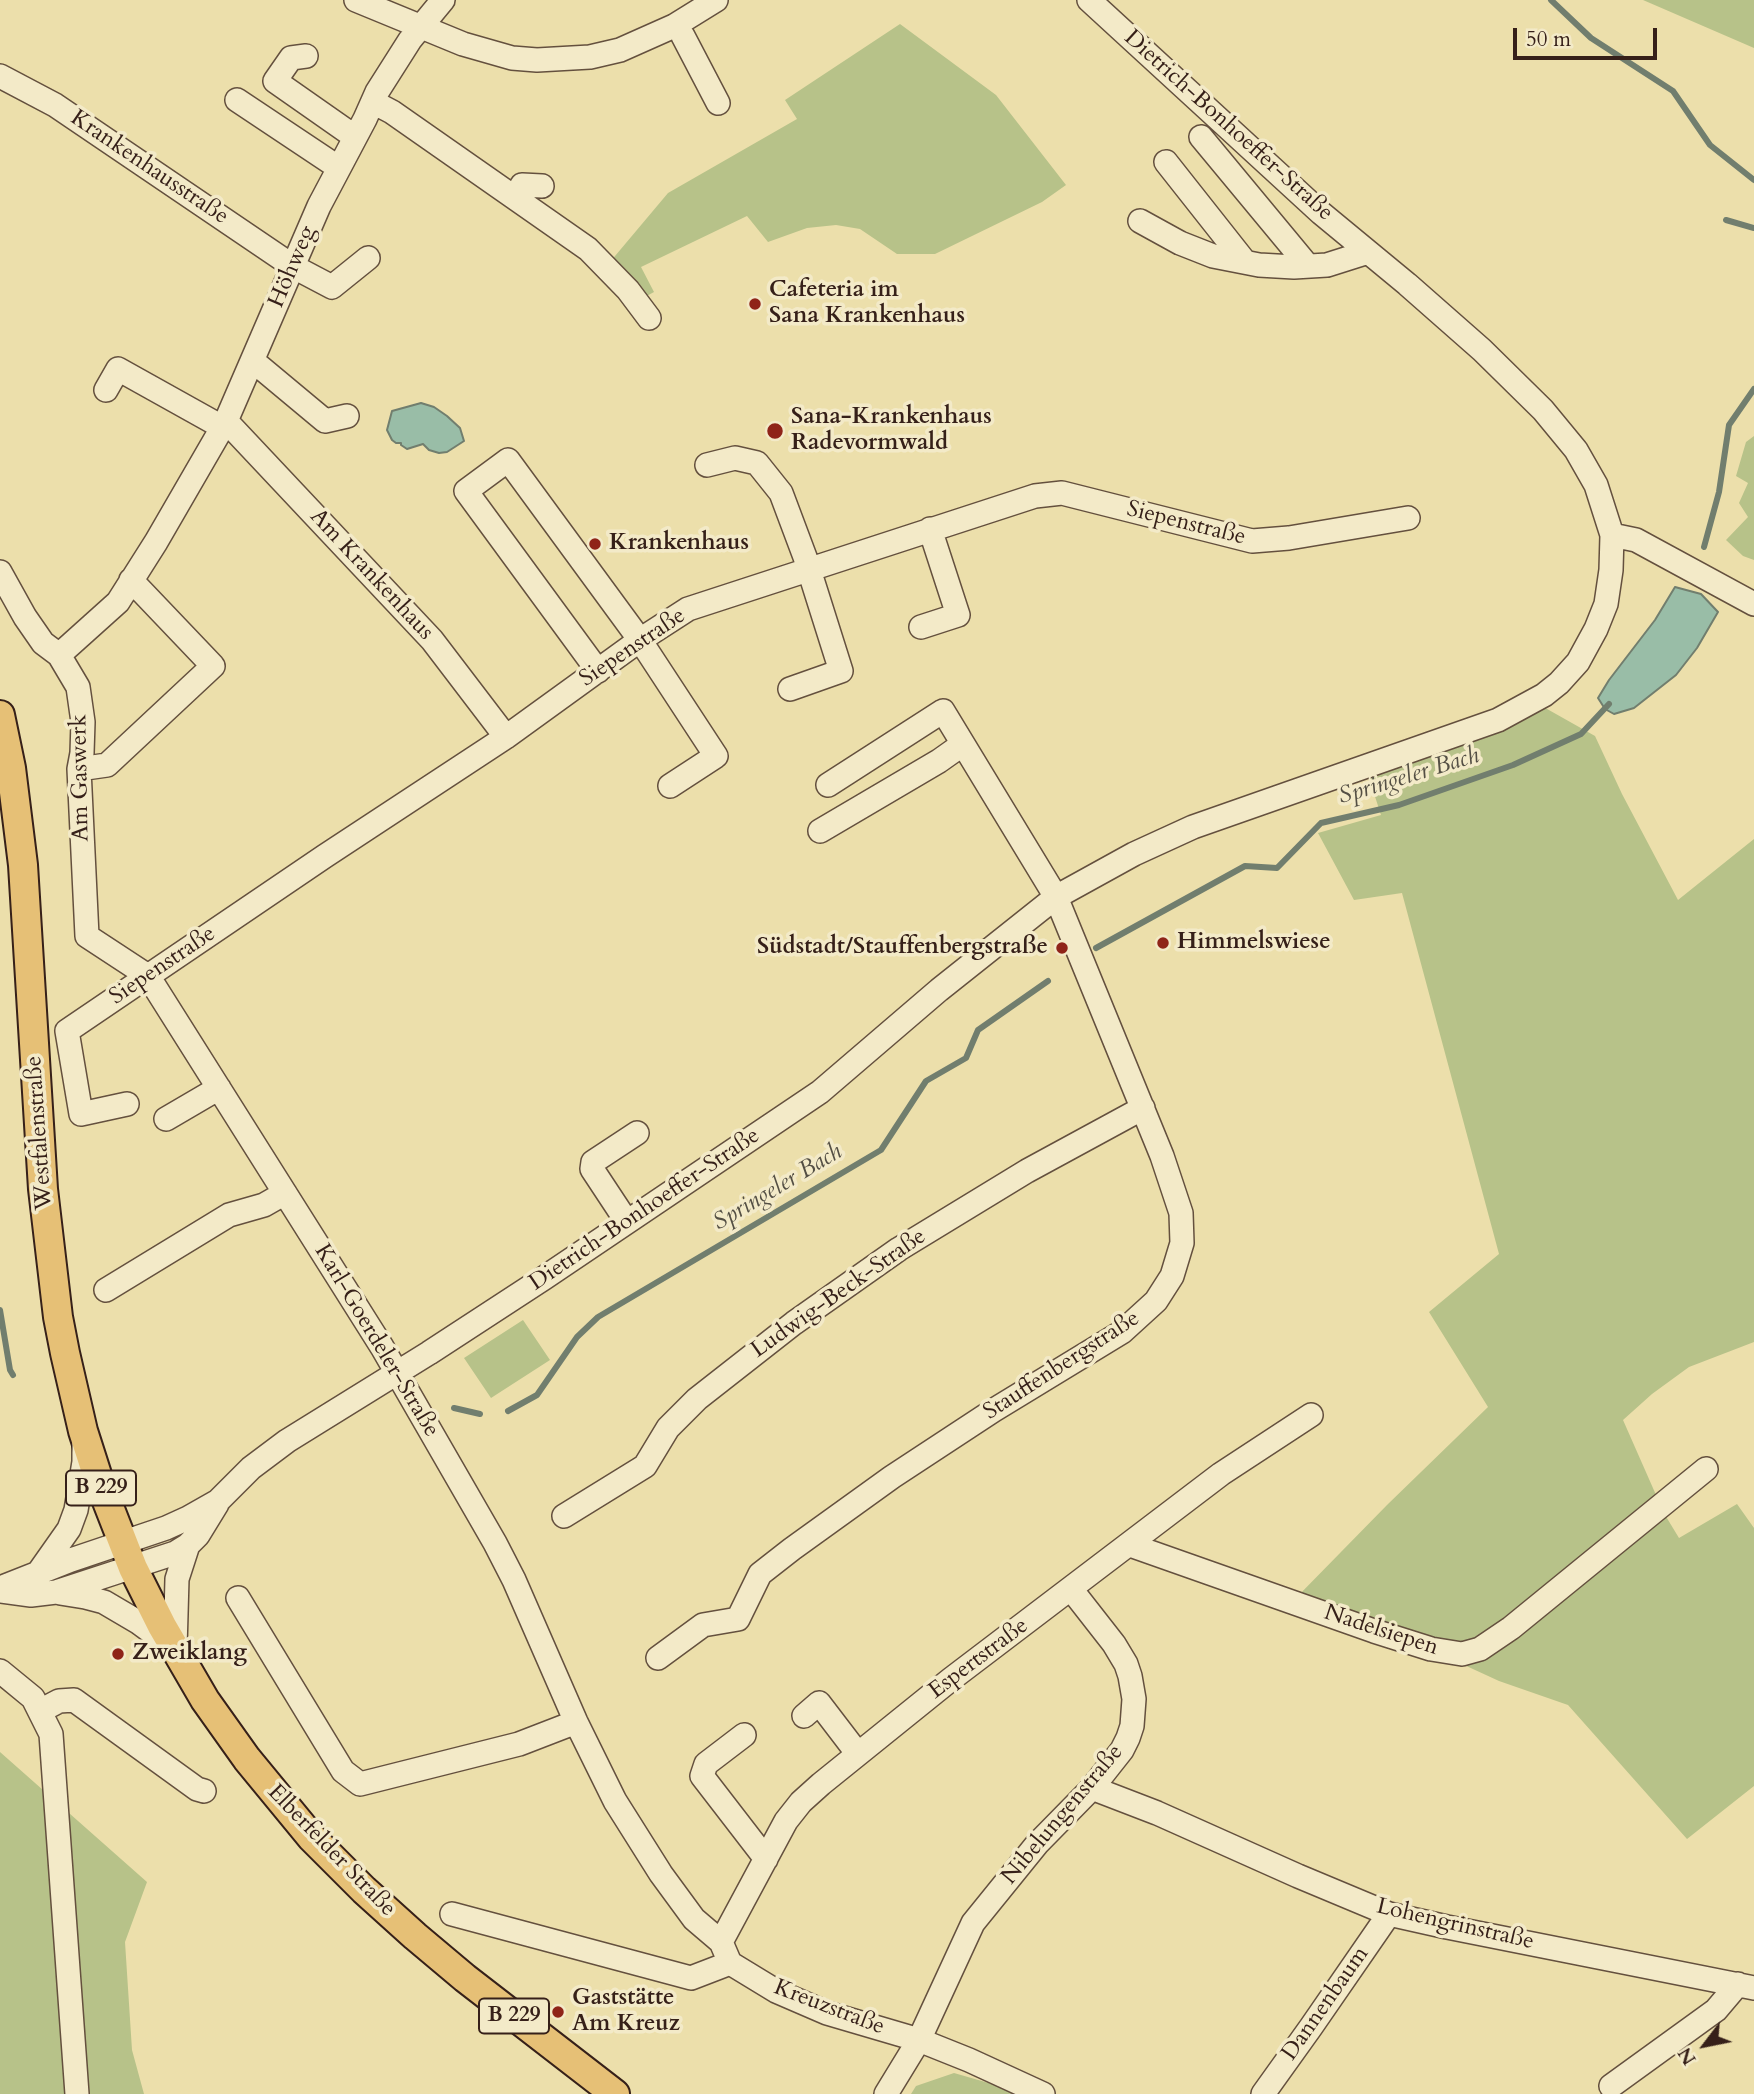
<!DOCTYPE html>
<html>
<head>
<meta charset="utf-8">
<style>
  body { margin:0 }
  #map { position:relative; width:1754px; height:2094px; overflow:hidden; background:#ecdfab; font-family:Cardo,serif }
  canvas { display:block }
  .north { position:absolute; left:1670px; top:2010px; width:70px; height:70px; -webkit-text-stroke:5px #f3eac8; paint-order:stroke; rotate:238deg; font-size:19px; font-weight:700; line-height:28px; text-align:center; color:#362019 }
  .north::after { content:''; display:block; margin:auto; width:24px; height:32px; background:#362019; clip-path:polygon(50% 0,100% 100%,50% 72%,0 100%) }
  .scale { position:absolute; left:1513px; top:28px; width:144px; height:32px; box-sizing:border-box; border:4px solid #362019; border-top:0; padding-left:9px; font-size:21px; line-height:24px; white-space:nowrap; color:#362019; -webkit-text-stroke:5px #f3eac8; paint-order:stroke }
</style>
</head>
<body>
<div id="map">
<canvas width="1754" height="2094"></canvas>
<div class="north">N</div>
<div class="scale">50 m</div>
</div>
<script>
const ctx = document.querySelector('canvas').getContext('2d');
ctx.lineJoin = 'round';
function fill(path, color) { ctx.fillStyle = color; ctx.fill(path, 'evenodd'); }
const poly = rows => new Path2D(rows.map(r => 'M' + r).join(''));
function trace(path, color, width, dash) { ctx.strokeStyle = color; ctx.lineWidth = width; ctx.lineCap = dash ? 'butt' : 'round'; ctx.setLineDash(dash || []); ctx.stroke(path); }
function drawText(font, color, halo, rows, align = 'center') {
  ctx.font = font + ' Cardo,serif'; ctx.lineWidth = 7; ctx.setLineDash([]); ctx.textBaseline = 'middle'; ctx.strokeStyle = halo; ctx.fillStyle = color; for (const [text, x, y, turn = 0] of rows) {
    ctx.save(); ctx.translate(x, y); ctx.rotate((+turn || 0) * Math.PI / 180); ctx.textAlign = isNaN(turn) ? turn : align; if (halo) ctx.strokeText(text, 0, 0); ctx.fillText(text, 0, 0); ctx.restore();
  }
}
const green = poly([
  [1643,0,1754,0,1754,48],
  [900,24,996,95,1066,185,1042,202,935,254,897,254,860,229,836,225,807,228,768,242,747,216,641,267,654,292,643,298,610,262,668,193,797,119,785,100],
  [1754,436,1754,560,1743,556,1726,540,1748,517,1739,503,1748,483,1736,476,1746,442],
  [1540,705,1595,736,1622,794,1678,900,1754,839,1754,1342,1689,1367,1652,1394,1623,1420,1660,1504,1468,1650,1294,1600,1387,1505,1488,1407,1429,1312,1499,1254,1402,893,1354,900,1318,833,1381,815,1367,772],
  [523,1320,550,1360,491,1398,464,1358],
  [1737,1504,1754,1528,1754,1786,1687,1839,1568,1705,1499,1681,1449,1658,1662,1510,1679,1538],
  [0,1752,147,1882,125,1942,132,2050,144,2094,0,2094],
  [954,2073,1006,2088,1020,2094,911,2094,916,2086]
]);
const water = poly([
  [421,403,434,407,447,416,460,428,464,441,447,452,439,453,429,450,423,444,407,449,401,445,401,443,396,443,392,440,387,430,392,411,421,403],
  [1675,587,1701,594,1718,612,1697,648,1676,675,1634,708,1614,714,1605,709,1598,698,1609,680,1655,620,1675,587]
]);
const stream = poly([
  [1551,0,1591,38,1673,91,1710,145,1754,180],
  [1726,220,1754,228],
  [1704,547,1719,492,1729,425,1754,389],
  [1096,948,1245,866,1277,868,1321,823,1399,805,1513,765,1581,734,1609,704],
  [0,1310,10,1370,13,1375],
  [454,1408,480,1414],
  [508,1411,537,1395,577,1337,598,1317,881,1150,926,1081,966,1058,978,1030,1048,981]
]);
const minor = poly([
  [356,0,463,44,512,58,537,60,590,57,620,50,674,26,716,0],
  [683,36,718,103],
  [306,56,291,58,275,81,355,137],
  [0,76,55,105,294,267,332,287,368,258],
  [237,100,339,168],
  [373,102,392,112,588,249,628,290,649,318],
  [1201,137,1308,266],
  [1166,162,1245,262],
  [515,198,522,185,542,186],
  [1140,221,1180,243,1213,256,1259,265,1294,267,1327,265,1368,252],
  [253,361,325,421,347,416],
  [106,390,118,369,222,427],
  [226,421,432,640,506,737],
  [707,465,735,458,757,463,781,493,805,557,841,671,790,689],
  [1612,535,1636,540,1754,604],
  [0,572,25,617,43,643,59,655,78,687,83,722,82,753,79,769,87,936,148,976,382,1347,495,1543,514,1580,576,1722,615,1801,661,1874,694,1919,721,1942,730,1963],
  [921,627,958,615,930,529],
  [59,655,118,602,156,542,226,421,319,206,365,119,377,92,410,40,443,0],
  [598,671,466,491,508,460,640,640,716,756,670,786],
  [79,769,107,765,213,666,131,580],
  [820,831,939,761,963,744],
  [127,1104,81,1114,67,1031,325,856,506,737,640,640,688,609,1035,496,1062,493,1252,541,1289,538,1408,518],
  [166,1119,219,1088],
  [627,1222,592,1169,593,1162,637,1133],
  [106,1290,229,1215,264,1205,285,1193],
  [564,1516,645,1466,668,1428,697,1399,794,1323,899,1249,1027,1171,1143,1108],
  [1130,1545,1374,1631,1431,1649,1462,1654,1480,1649,1511,1628,1706,1469],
  [38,1573,69,1529,76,1510,84,1462,84,1444],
  [0,1588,71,1560,166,1528,188,1518,218,1501,251,1468,287,1441,429,1353,544,1278,820,1092,939,990,1056,897,1134,854,1193,827,1498,720,1544,695,1559,683,1578,662,1596,629,1606,604,1611,570,1612,535,1596,485,1576,450,1543,410,1482,350,1407,284,1321,213,1089,0],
  [0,1591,31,1595,56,1592,175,1553,188,1545,198,1535,217,1504],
  [60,1593,85,1597,104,1602,138,1622,172,1647],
  [238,1598,343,1771,360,1784,519,1744,576,1722],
  [175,1649,177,1579,188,1545],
  [658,1658,703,1625,738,1619,760,1574,792,1549,892,1477,994,1410,1122,1332,1156,1301,1172,1276,1182,1243,1181,1213,1162,1156,1056,897,943,711,828,785],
  [0,1671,33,1698,51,1734,77,2094],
  [40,1711,59,1701,74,1700,197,1789,204,1791],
  [804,1716,819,1703,858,1754],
  [744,1735,706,1764,702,1776,766,1859],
  [1092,1788,1157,1813,1298,1876,1389,1914,1447,1927,1754,1988],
  [452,1914,691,1978,730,1963],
  [721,1942,786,1821,801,1802,821,1784,950,1680,1221,1474,1311,1415],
  [730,1963,776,1991,827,2013,919,2040,969,2060,1043,2094],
  [1611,2086,1716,2010,1738,1984],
  [886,2094,919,2040,973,1923,1037,1844,1092,1788,1122,1750,1128,1738,1132,1726,1134,1699,1130,1676,1126,1664,1114,1644,1071,1589],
  [1263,2094,1311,2027,1389,1914]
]);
const major = poly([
  [0,715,11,768,23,865,43,1189,58,1317,65,1353,83,1431,99,1481,133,1568,162,1626,205,1700,247,1759,312,1838,364,1890,415,1936,465,1978,615,2094]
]);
const markers = [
  [755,304,7,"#8f2418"],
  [775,431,9,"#8f2418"],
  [595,544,7,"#8f2418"],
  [1163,943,7,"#8f2418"],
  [1062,948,7,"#8f2418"],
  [118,1654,7,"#8f2418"],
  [558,2012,7,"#8f2418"]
];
const shields = [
  [101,1488,70],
  [514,2016,70]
];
const shieldNames = [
  ["B 229",101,1488],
  ["B 229",514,2016]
];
const streetNames = [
  ["Dietrich-Bonhoeffer-Straße",1228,126,42],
  ["Krankenhausstraße",149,168,34],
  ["Höhweg",293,267,-67],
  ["Siepenstraße",1186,524,14],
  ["Am Krankenhaus",371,575,47],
  ["Siepenstraße",633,648,-34],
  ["Am Gaswerk",81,778,-91],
  ["Siepenstraße",163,966,-34],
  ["Westfalenstraße",40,1133,-94],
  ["Dietrich-Bonhoeffer-Straße",645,1210,-34],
  ["Ludwig-Beck-Straße",839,1294,-35],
  ["Karl-Goerdeler-Straße",376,1341,59],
  ["Stauffenbergstraße",1062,1366,-33],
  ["Nadelsiepen",1381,1631,18],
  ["Espertstraße",979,1659,-37],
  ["Nibelungenstraße",1063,1815,-50],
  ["Elberfelder Straße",331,1851,46],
  ["Lohengrinstraße",1455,1925,13],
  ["Dannenbaum",1326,2004,-55],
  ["Kreuzstraße",829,2008,21]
];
const poiNames = [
  ["Cafeteria im",769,291],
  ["Sana Krankenhaus",769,317],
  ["Sana-Krankenhaus",791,418],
  ["Radevormwald",791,444],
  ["Krankenhaus",609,544],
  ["Himmelswiese",1177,943],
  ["Südstadt/Stauffenbergstraße",1048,948,"right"],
  ["Zweiklang",132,1654],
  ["Gaststätte",572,1999],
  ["Am Kreuz",572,2025]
];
const waterNames = [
  ["Springeler Bach",1409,777,-17],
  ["Springeler Bach",778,1188,-31]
];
fill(green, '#b7c289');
fill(water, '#99bda7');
trace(water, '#717e6e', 2);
trace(stream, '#717e6e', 6);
trace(minor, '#64503e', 26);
trace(major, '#362019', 32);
trace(minor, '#f3eac8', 23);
trace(major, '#e6c076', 28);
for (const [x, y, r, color] of markers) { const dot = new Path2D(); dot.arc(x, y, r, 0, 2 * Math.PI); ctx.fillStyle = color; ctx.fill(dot); trace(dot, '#f3eac8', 2.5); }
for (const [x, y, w] of shields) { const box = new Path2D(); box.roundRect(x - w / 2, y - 17.5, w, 35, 5); ctx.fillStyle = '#f3eac8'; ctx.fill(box); trace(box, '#362019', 2); }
drawText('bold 21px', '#362019', null, shieldNames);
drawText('23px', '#362019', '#f3eac8', streetNames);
drawText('bold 23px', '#362019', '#f3eac8', poiNames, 'left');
drawText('italic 24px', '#544f44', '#f3eac8', waterNames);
</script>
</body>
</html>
